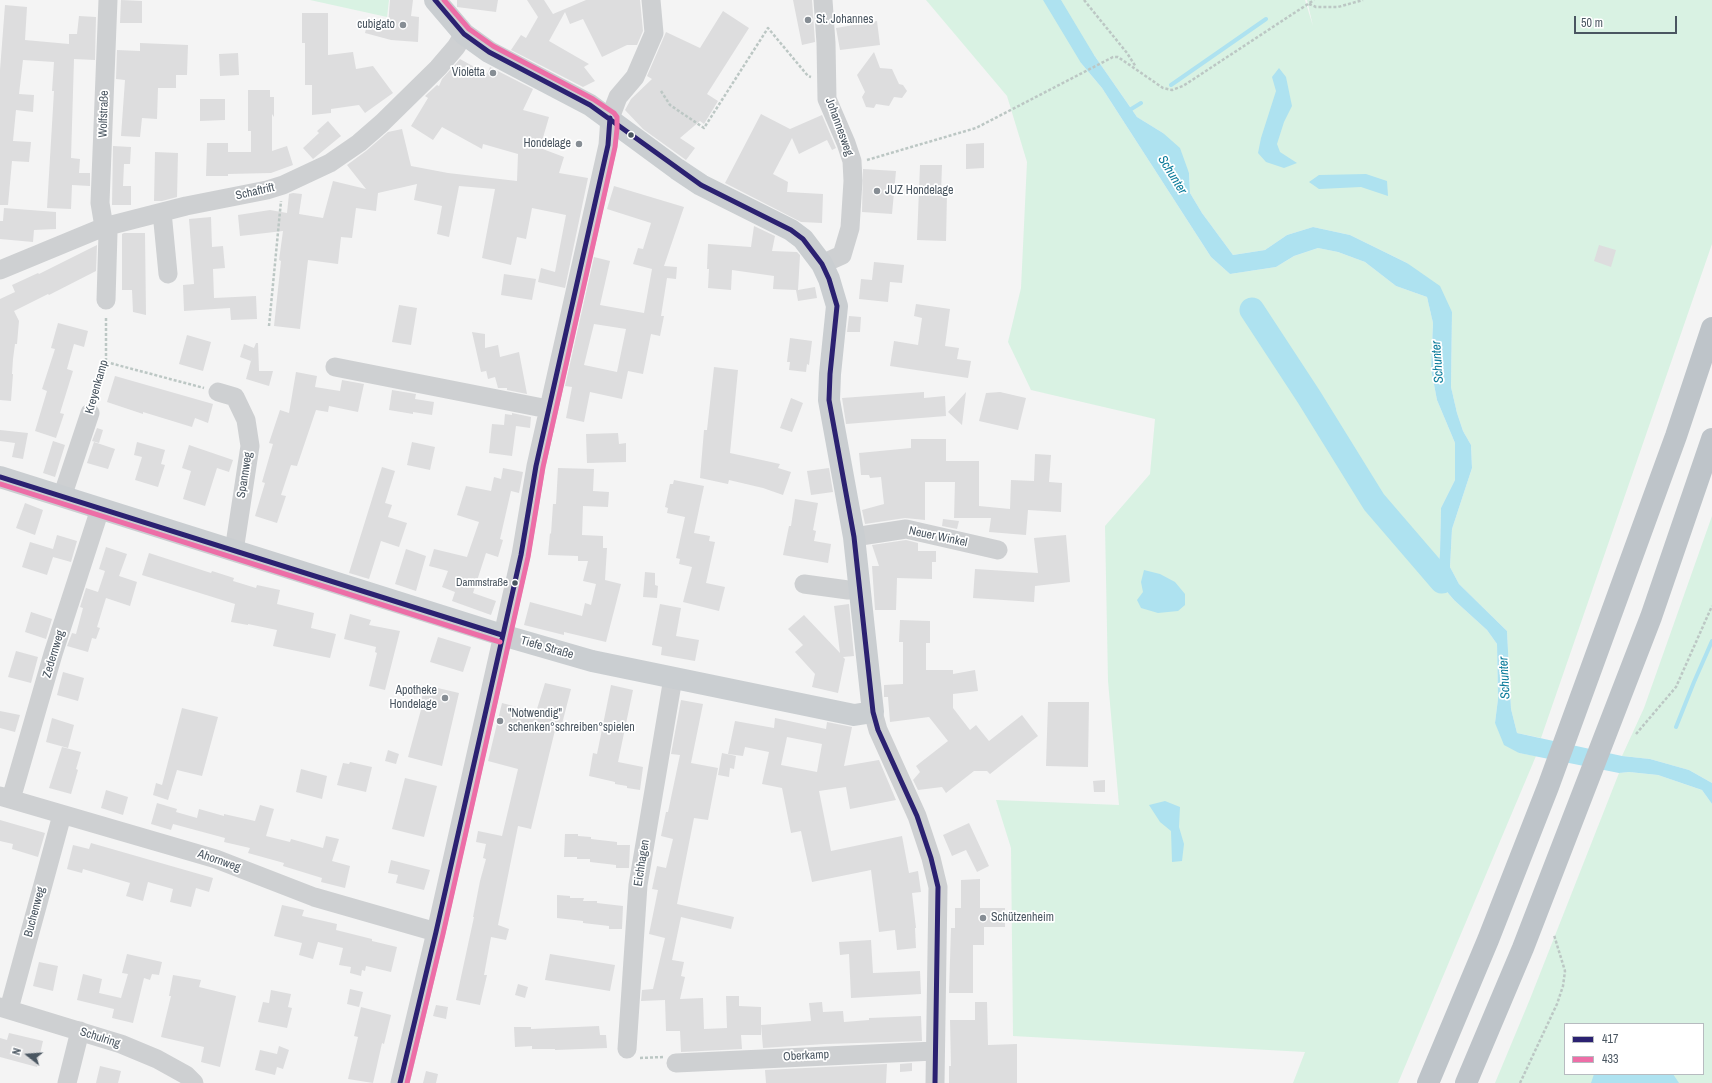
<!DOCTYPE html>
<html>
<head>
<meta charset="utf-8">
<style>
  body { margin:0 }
  #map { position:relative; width:1712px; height:1083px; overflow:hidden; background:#f4f4f4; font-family:"Archivo Narrow",sans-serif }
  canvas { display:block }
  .legend { position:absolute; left:1564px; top:1023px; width:140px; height:52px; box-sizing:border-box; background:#fff; border:1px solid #b7bbc0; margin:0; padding:5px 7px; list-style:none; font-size:12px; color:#4a5661 }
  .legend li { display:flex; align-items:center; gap:8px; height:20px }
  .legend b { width:20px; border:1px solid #b7bbc0 }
  .north { position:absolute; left:8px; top:1035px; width:40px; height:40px; -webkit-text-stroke:3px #fff; paint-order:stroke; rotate:287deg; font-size:11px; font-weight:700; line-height:16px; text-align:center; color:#4a5661 }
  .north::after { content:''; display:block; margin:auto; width:14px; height:18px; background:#4a5661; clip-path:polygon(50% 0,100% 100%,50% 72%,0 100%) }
  .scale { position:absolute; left:1574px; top:16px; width:103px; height:18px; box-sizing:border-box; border:2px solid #4a5661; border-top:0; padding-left:5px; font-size:12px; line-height:14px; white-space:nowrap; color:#4a5661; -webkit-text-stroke:3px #fff; paint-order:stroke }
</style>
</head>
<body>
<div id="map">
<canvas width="1712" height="1083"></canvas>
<ul class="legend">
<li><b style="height:5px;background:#2b2171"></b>417</li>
<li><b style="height:5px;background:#ed6ea7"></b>433</li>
</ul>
<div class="north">N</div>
<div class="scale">50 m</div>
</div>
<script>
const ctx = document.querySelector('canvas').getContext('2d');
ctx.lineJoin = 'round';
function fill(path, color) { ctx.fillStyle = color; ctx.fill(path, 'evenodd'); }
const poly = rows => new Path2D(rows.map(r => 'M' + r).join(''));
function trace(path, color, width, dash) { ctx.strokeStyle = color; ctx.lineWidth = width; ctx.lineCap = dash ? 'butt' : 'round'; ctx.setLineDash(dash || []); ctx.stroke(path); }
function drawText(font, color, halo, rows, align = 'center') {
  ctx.font = font + ' "Archivo Narrow",sans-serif'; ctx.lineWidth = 3.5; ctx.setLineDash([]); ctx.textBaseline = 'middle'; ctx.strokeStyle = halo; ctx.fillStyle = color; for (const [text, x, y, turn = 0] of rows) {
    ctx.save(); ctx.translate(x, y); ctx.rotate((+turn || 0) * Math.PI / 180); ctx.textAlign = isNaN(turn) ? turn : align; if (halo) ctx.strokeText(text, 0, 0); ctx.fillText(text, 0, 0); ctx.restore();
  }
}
const green = poly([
  [310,0,389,0,387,17],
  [926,0,1305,0,1313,26,1307,0,1712,0,1712,244,1541,738,1517,733,1511,709,1507,631,1459,584,1450,567,1452,529,1472,468,1471,445,1463,431,1457,413,1451,387,1452,312,1407,263,1350,235,1313,227,1287,235,1265,250,1233,255,1202,213,1190,193,1189,173,1163,133,1137,117,1094,55,1081,63,1102,88,1211,257,1230,274,1276,267,1294,256,1318,248,1338,252,1365,262,1396,286,1427,297,1433,323,1431,369,1437,400,1455,443,1455,480,1441,508,1440,553,1437,580,1454,600,1487,630,1497,644,1498,699,1495,723,1519,753,1536,756,1398,1083,1293,1083,1305,1052,1013,1036,1011,848,996,800,1119,805,1108,681,1105,526,1150,474,1155,419,1031,390,1008,342,1021,288,1027,162,1007,96],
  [1712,516,1712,783,1689,770,1650,759,1622,756,1644,708],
  [1629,772,1658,775,1702,790,1712,804,1712,1083,1495,1083,1530,999,1619,773],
  [1565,1024,1703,1024,1703,1074,1565,1074]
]);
const water = poly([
  [1043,0,1061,0,1094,55,1137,117,1163,133,1180,148,1189,173,1190,193,1202,213,1233,255,1265,250,1287,235,1313,227,1350,235,1407,263,1440,286,1452,312,1451,387,1457,413,1463,431,1471,445,1472,468,1452,529,1450,567,1459,584,1507,631,1511,709,1517,733,1622,756,1650,759,1689,770,1712,783,1712,804,1702,790,1658,775,1629,772,1619,773,1519,753,1504,745,1495,723,1498,699,1497,644,1487,630,1454,600,1437,580,1440,553,1441,508,1455,480,1455,443,1437,400,1431,369,1433,323,1427,297,1396,286,1365,262,1338,252,1318,248,1294,256,1276,267,1230,274,1211,257,1102,88,1081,63],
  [1279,68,1286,77,1292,106,1284,122,1277,144,1280,152,1297,163,1284,168,1266,162,1258,153,1261,138,1276,91,1272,77],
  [1366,174,1387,181,1388,196,1361,187,1319,189,1309,182,1319,175],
  [1144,570,1160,574,1175,582,1185,594,1185,605,1178,611,1158,613,1141,608,1137,600,1143,592,1141,582],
  [1165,801,1180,807,1179,827,1184,844,1182,861,1172,862,1171,831,1160,822,1149,805],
  [1594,1074,1673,1074,1679,1083,1591,1083]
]);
const stream = poly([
  [1171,85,1266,19],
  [1128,111,1141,103],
  [1676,727,1694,682,1712,641]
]);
const river = poly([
  [1252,310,1309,397,1374,502,1442,581]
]);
const building = poly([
  [121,0,142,1,142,23,120,23],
  [390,0,413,0,411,16,419,17,418,42,391,40,365,33,368,21,388,26],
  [457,0,498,0,496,12,457,7],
  [527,0,544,0,553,14,586,0,640,0,643,31,637,45,627,45,602,57,583,19,570,24,565,12,549,41,589,64,584,67,595,81,583,87,511,50,521,35,526,38,538,17],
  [793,0,812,0,815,42,802,45],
  [5,5,27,7,25,40,69,44,69,34,77,34,79,16,96,17,95,60,74,59,71,158,80,159,79,173,90,173,90,186,72,185,71,209,47,208,54,91,52,91,54,62,23,60,19,94,34,95,33,112,16,110,13,141,31,142,29,162,12,161,8,205,0,205,0,70],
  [723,11,749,28,707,94,718,101,704,124,700,121,680,138,695,148,686,160,643,129,625,110,631,99,652,79,647,76,666,32,700,48],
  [302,13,328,13,328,55,353,52,356,69,373,66,393,93,365,113,359,105,331,109,331,113,312,115,312,85,305,85,305,43,302,43],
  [877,21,880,45,840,50,836,28],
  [140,43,188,45,187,75,176,75,176,88,158,88,157,119,142,118,140,137,121,136,125,80,116,79,117,50,140,51],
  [874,52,880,68,892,69,899,84,903,85,907,91,902,98,894,97,889,106,876,104,874,108,866,107,862,97,865,92,857,75],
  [238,53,239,75,220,76,219,54],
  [460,59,487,74,490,67,533,89,523,110,549,117,540,148,564,157,559,173,588,178,565,288,538,282,541,268,555,272,566,215,532,208,526,239,517,237,511,265,482,258,495,189,459,186,449,237,437,234,442,206,414,200,417,184,378,193,376,211,356,208,352,238,341,237,338,264,308,260,300,329,274,326,281,261,279,260,283,231,240,236,238,215,270,210,287,213,289,194,293,193,302,194,299,214,323,218,333,181,366,189,347,165,366,151,388,132,402,129,411,166,448,173,517,181,518,154,483,144,482,149,442,127,433,140,411,126,428,98,425,96,437,85,439,86,442,79],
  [248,90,270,90,270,97,274,97,274,117,272,114,272,151,287,146,293,165,271,173,228,174,228,176,206,176,207,143,228,143,228,152,251,152,251,131,248,131],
  [200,99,225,99,225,120,200,121],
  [761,114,790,129,822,115,836,148,832,150,827,140,799,154,792,138,773,174,788,182,787,192,823,194,822,223,801,222,725,183],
  [328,121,341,136,313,159,303,148,319,133,317,131],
  [984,143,984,168,966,169,966,144],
  [113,146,131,147,130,164,124,164,123,186,131,186,131,205,112,205],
  [155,152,178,153,177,197,162,201,154,201],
  [920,165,942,165,941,193,947,193,946,241,917,240],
  [863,169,896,171,892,214,862,212],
  [614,186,684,207,664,266,677,267,676,279,667,278,661,316,664,316,660,336,651,334,643,374,628,371,622,399,590,392,584,422,566,418,572,387,565,386,594,257,610,261,600,305,644,313,652,269,633,264,638,248,643,249,651,223,607,209],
  [594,324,626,329,617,372,584,365],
  [4,208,56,212,56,229,34,230,33,242,0,239,0,221,3,221],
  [211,217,212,247,223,246,225,268,213,269,214,298,256,296,257,319,231,320,230,308,184,311,183,285,194,284,189,219],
  [754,226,775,236,772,251,797,252,800,255,798,290,815,287,817,298,798,301,796,290,773,289,774,276,732,270,731,290,708,288,709,269,707,269,708,244,751,247],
  [124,233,145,233,146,315,133,312,132,290,122,290,122,234],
  [97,245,96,271,49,295,48,294,14,311,19,321,17,344,15,344,13,359,12,374,13,374,11,401,0,400,0,299,15,292,12,285,38,273,39,274],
  [1599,245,1616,250,1611,267,1594,261],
  [874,262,904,265,902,283,890,282,888,302,859,299,861,279,872,280],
  [504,274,536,279,532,300,501,295],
  [916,304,950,309,945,346,959,348,957,359,971,361,968,378,890,366,894,341,918,345,922,318,914,316],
  [399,305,417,308,411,345,392,342],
  [849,316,861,317,860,332,847,332],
  [58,323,88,331,84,347,74,344,67,369,73,371,60,413,64,414,56,438,35,431,47,391,42,389,55,349,51,348],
  [472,332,485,334,485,348,498,345,500,357,519,352,527,394,507,390,507,388,498,388,495,377,488,379,486,370,486,371,481,372],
  [187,335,211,342,203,371,179,364],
  [790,338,812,341,809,365,807,364,806,372,789,370,790,362,787,362],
  [256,343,258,343,259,371,273,371,269,386,246,379,252,357,251,361,240,357,244,344,254,348],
  [714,367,738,370,730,453,780,464,778,468,791,472,783,495,763,488,729,480,728,484,700,478,704,430,707,430],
  [296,372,317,376,315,387,340,391,342,380,364,384,358,412,329,406,328,412,316,410,297,466,291,465,281,495,286,496,277,523,255,516,265,483,262,482,273,444,269,443,280,410,289,413],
  [115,376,213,404,208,423,195,418,192,427,143,412,143,414,107,402],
  [392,390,416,394,415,399,434,402,432,415,413,412,413,414,389,410],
  [924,392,924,398,945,396,946,416,846,424,842,398],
  [966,392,962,425,948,412],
  [1000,392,1026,398,1018,430,979,421,986,393],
  [791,398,803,403,792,432,780,428],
  [512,413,531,417,530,428,516,426,512,456,489,453,492,424,504,425,505,414,512,415],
  [97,428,103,430,99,443,92,441],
  [0,430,28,433,23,459,12,457,15,443,0,441],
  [618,433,619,444,626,443,626,462,587,463,586,434],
  [911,439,946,439,946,461,979,461,979,506,1010,509,1011,480,1034,481,1035,454,1051,455,1049,482,1062,483,1061,512,1028,510,1026,535,989,532,991,518,954,518,955,482,925,482,925,520,905,518,865,524,862,510,884,504,881,477,870,478,869,475,861,475,859,453,911,448],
  [53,441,65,445,55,477,43,473],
  [94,442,115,449,108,469,87,463],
  [137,442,165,450,161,464,165,465,158,487,135,480,142,457,134,455],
  [412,442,435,447,430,470,407,465],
  [189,445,233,460,229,472,217,468,205,506,183,499,191,471,182,468],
  [382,467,395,471,385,503,392,505,388,517,407,523,399,547,381,541,369,579,349,573],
  [503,468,523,472,519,493,511,491,500,539,503,540,498,557,486,553,473,593,496,601,491,615,452,601,455,592,442,587,448,571,429,566,434,549,467,557,479,522,457,515,466,486,491,491,494,477,501,479],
  [558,468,594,469,593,491,609,492,608,507,583,506,582,535,603,536,603,548,607,548,605,580,621,584,606,642,564,632,564,635,524,625,530,602,582,616,585,603,591,605,596,584,583,581,588,561,578,561,578,556,548,555,550,533,551,534,553,504,556,504],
  [829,468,833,492,811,495,807,471],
  [674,480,704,486,694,533,710,536,709,541,715,542,706,583,725,587,719,611,683,602,692,567,679,564,680,559,676,558,685,517,667,513,668,508,665,507,670,484,673,484],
  [795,499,818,503,813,530,816,531,814,541,831,544,828,563,783,555,789,526,791,526],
  [25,503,43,510,35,535,16,528],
  [943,519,959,521,957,529,942,526],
  [57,535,77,541,71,562,53,557,47,575,22,567,30,542,53,549],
  [1066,535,1070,582,1035,586,1034,602,973,598,975,569,1038,573,1034,538],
  [906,540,918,543,918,551,936,551,936,562,932,562,932,579,897,578,896,610,875,610,872,566,879,566,872,545],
  [106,547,127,554,119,576,137,582,130,606,106,598,97,627,100,628,96,639,92,638,88,652,67,646,72,633,76,634,83,608,80,607,86,588,98,592,105,571,99,569],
  [406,549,426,556,416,591,395,584],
  [149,553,211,573,212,571,234,578,233,581,256,588,257,585,280,590,277,604,314,613,311,628,336,634,330,658,273,646,277,630,248,624,248,625,231,622,235,604,142,575],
  [645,572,655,573,655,585,658,586,657,598,643,597],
  [660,604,681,608,676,636,699,640,695,661,661,655,662,647,652,645],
  [849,604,854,656,843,657,845,659,838,693,812,687,815,674,795,652,803,645,788,629,804,615,840,653,834,606],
  [31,612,52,619,46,639,25,632],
  [350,614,371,620,369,625,400,631,385,690,369,686,377,653,375,652,376,647,344,639],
  [900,620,930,621,930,643,926,643,926,670,953,670,953,674,975,670,978,691,953,694,953,708,970,730,976,725,989,741,1022,715,1038,736,990,774,987,771,974,771,946,793,942,787,918,790,913,780,920,772,916,766,948,741,929,717,890,722,888,697,884,697,884,685,903,684,903,642,899,642],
  [438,637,471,647,463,672,430,662],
  [16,651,38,657,31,683,8,677],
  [63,672,84,678,78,701,57,695],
  [545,683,571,689,562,724,557,722,531,829,518,826,498,925,509,929,506,940,491,937,484,975,487,975,480,1005,456,1000,474,917,473,917,480,881,486,859,483,858,486,844,476,842,478,831,502,836,518,769,488,761,502,703,536,712],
  [425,685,459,693,442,766,408,757,422,706,420,705],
  [611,685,633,690,618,762,643,767,640,790,627,788,627,786,615,784,615,782,589,776,593,753,597,754],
  [681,700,703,704,691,763,718,768,708,820,694,818,677,904,734,917,731,929,681,917,672,960,684,962,681,976,685,977,680,999,703,998,704,1029,727,1028,726,996,739,996,739,1006,761,1007,761,1035,741,1035,742,1049,681,1052,680,1031,666,1031,665,1000,641,1001,642,990,653,989,665,938,649,934,658,890,652,889,657,866,666,868,673,839,661,836,666,812,668,812,680,755,671,754],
  [1048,702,1089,702,1088,767,1046,766],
  [182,708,218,717,202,776,177,770,168,800,153,795,156,783,162,785],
  [0,711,20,715,15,732,0,728],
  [52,718,74,725,68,748,46,742],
  [775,718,826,729,827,722,852,727,844,766,879,760,896,800,850,809,846,787,819,791,831,851,902,836,909,873,918,871,921,892,912,893,916,928,915,928,916,948,897,950,895,930,879,932,871,870,812,882,801,831,791,833,782,788,762,784,769,752,745,747,743,756,728,754,735,721,774,728],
  [787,737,822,744,817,772,781,765],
  [62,747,81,752,76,769,78,770,71,794,49,788],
  [388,750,399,754,396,764,385,761],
  [722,753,736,756,734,769,730,768,729,777,718,775],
  [350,762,372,767,366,792,337,785,343,763,349,764],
  [301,769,327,776,322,799,296,792],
  [405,778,437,786,424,837,392,829],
  [1105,780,1105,792,1094,792,1093,781],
  [106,790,128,797,123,815,101,808],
  [157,803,177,809,176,812,197,818,199,809,224,816,224,814,255,821,260,805,274,809,266,836,290,842,291,839,323,848,326,836,339,839,332,861,350,866,345,888,321,882,322,878,283,866,284,863,248,853,250,848,224,842,225,838,173,824,171,830,151,824],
  [0,820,45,833,38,857,12,849,13,844,0,841],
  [969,823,989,866,977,872,966,850,952,856,943,835],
  [565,834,578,834,578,836,591,837,591,839,617,842,617,845,630,845,629,868,616,868,616,865,590,862,590,859,577,859,577,857,564,857],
  [91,843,213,878,209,892,196,888,191,907,170,902,173,889,148,882,143,901,126,896,130,883,83,869,82,873,67,869,73,845,89,849],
  [391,860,430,870,424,890,396,883,398,875,388,873],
  [980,879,980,908,1005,908,1005,927,984,927,984,945,973,945,973,993,949,993,951,928,955,928,955,908,961,908,961,880],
  [557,895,570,896,570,898,584,898,583,901,597,901,597,903,623,906,622,929,609,929,609,926,583,923,583,921,557,918],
  [282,905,304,910,302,916,337,924,336,930,372,939,372,941,397,947,391,972,366,966,365,971,362,970,361,976,350,973,351,967,339,965,343,948,318,942,313,959,299,955,302,943,274,936],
  [871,940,873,973,920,971,921,994,851,998,849,954,840,955,839,942],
  [127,954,162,962,159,975,152,974,150,980,144,978,133,1023,112,1018,114,1009,77,1000,83,974,102,979,99,993,121,998,128,974,122,973],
  [550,954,615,965,610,991,545,980],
  [39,962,58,966,53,991,33,986],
  [173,975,201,980,199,987,236,996,220,1067,201,1062,204,1047,161,1037,171,996,169,996],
  [518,984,528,987,525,998,515,995],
  [350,989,363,992,359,1007,347,1004],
  [271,990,291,994,288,1007,292,1008,287,1028,258,1022,263,1002,269,1003],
  [822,1002,823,1012,843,1011,844,1022,869,1020,869,1018,921,1016,922,1041,825,1044,763,1048,761,1025,811,1021,809,1003],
  [975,1002,987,1002,988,1045,1017,1044,1017,1083,949,1083,949,1066,951,1066,950,1020,975,1020],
  [436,1005,448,1007,446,1019,433,1016],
  [361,1007,391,1015,384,1044,382,1043,373,1083,348,1079,358,1037,354,1036],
  [599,1026,600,1035,606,1035,607,1048,555,1050,555,1049,532,1049,532,1046,515,1047,514,1027,531,1027,531,1029],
  [9,1033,43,1041,37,1067,0,1057,0,1038,7,1040],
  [279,1046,289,1050,283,1069,277,1067,275,1075,255,1070,260,1050,277,1054],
  [912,1063,912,1071,900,1072,900,1064],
  [887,1064,886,1083,766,1083,765,1070],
  [100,1066,121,1071,118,1083,96,1083],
  [426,1071,438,1074,436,1083,423,1083]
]);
const path = poly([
  [1084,0,1127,53,1136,67],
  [1309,4,1316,7,1338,7,1363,0],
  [661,91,670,105,704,128,768,28,808,76,811,77],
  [867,160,976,128,1113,57,1118,57,1163,88,1172,90,1183,86,1314,0],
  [269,326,281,201],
  [106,362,204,388],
  [94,399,106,362,106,316],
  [1636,734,1676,687,1712,606],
  [640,1058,663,1057],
  [1520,1083,1557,1004,1563,986,1565,971,1554,935]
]);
const minor = poly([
  [162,212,168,274],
  [822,264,842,255,850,228,853,181,852,161,846,143,827,99,826,43,823,0],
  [0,270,104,227,186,206,267,190,283,185,330,163,359,143,382,123,438,68,456,47,464,34],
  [106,300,108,233,104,227,100,203,108,0],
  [335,367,548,409],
  [218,392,235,397,246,420,250,446,234,551],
  [62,497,90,413],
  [854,537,906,529,998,550],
  [804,584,848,590,860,589],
  [873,712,878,730,917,816,931,858,938,887,935,1083],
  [0,796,216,859,314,897,436,932],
  [11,799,53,654,100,509],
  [0,1007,121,1044,157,1059,186,1075,194,1083],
  [9,1009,62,815],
  [627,1049,638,885,673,678],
  [676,1063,935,1051],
  [67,1083,80,1031],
  [400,1083,436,932,521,555,536,466,608,145,610,118,618,97,635,77,654,33,651,0]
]);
const major = poly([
  [0,477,502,635,592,661,854,715,873,712,854,537,829,400,830,374,837,306,829,279,822,264,803,239,791,230,701,185,677,169,590,105,489,52,464,34,435,0]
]);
const highway = poly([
  [1428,1083,1488,940,1548,787,1676,436,1712,328],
  [1466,1083,1523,948,1651,617,1712,439]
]);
const bus1 = poly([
  [435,0,464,34,489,52,590,105,701,185,791,230,803,239,822,264,829,279,837,306,830,374,829,400,854,537,873,712,878,730,917,816,931,858,938,887,935,1083],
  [0,477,502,635],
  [400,1083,436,932,521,555,536,466,608,145,610,118]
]);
const bus2 = poly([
  [0,484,500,642],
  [407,1083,443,934,528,557,543,467,615,147,617,129,617,117,614,113,593,99,493,46,469,29,444,0]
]);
const markers = [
  [808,20,4,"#868d94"],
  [403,25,4,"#868d94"],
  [493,73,4,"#868d94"],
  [631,135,3.5,"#4a5661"],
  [579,144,4,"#868d94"],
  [877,191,4,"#868d94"],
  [515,583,3.5,"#4a5661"],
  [445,698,4,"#868d94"],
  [500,721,4,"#868d94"],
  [983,918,4,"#868d94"]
];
const busNames = [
  ["Dammstraße",508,583]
];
const poiNames = [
  ["St. Johannes",816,20],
  ["cubigato",395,25,"right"],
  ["Violetta",485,73,"right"],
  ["Hondelage",571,144,"right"],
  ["JUZ Hondelage",885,191],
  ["Apotheke",437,691,"right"],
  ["Hondelage",437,705,"right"],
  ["\"Notwendig\"",508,714],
  ["schenken°schreiben°spielen",508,728],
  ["Schützenheim",991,918]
];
const streetNames = [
  ["Wolfstraße",104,114,-88],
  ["Johannesweg",839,127,70],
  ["Schaftrift",255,192,-13],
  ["Kreyenkamp",97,387,-74],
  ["Spannweg",245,475,-81],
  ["Neuer Winkel",938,537,12],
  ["Tiefe Straße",547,648,16],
  ["Zedernweg",54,654,-73],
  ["Ahornweg",219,861,19],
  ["Eichhagen",642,863,-81],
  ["Buchenweg",35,912,-75],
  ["Schulring",100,1038,18],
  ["Oberkamp",806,1056,-3]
];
const waterNames = [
  ["Schunter",1172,175,58],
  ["Schunter",1438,362,-94],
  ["Schunter",1505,678,-93]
];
fill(green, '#d9f2e3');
fill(water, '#aee2f0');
trace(stream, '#aee2f0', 4);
trace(river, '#aee2f0', 25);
fill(building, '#ddddde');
trace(path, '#bcc7c4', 2.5, [3, 2]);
trace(minor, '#ced0d2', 19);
trace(major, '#caced1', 22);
trace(highway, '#bec4c9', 22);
trace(bus1, '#2b2171', 5);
trace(bus2, '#ed6ea7', 5);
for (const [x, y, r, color] of markers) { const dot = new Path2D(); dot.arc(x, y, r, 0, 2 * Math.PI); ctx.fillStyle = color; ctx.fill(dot); trace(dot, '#fff', 1.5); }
drawText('11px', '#4a5661', '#fff', busNames, 'right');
drawText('12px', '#4a5661', '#fff', poiNames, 'left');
drawText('12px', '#4a5661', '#fff', streetNames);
drawText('italic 13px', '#0c7c9b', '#fff', waterNames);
</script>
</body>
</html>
